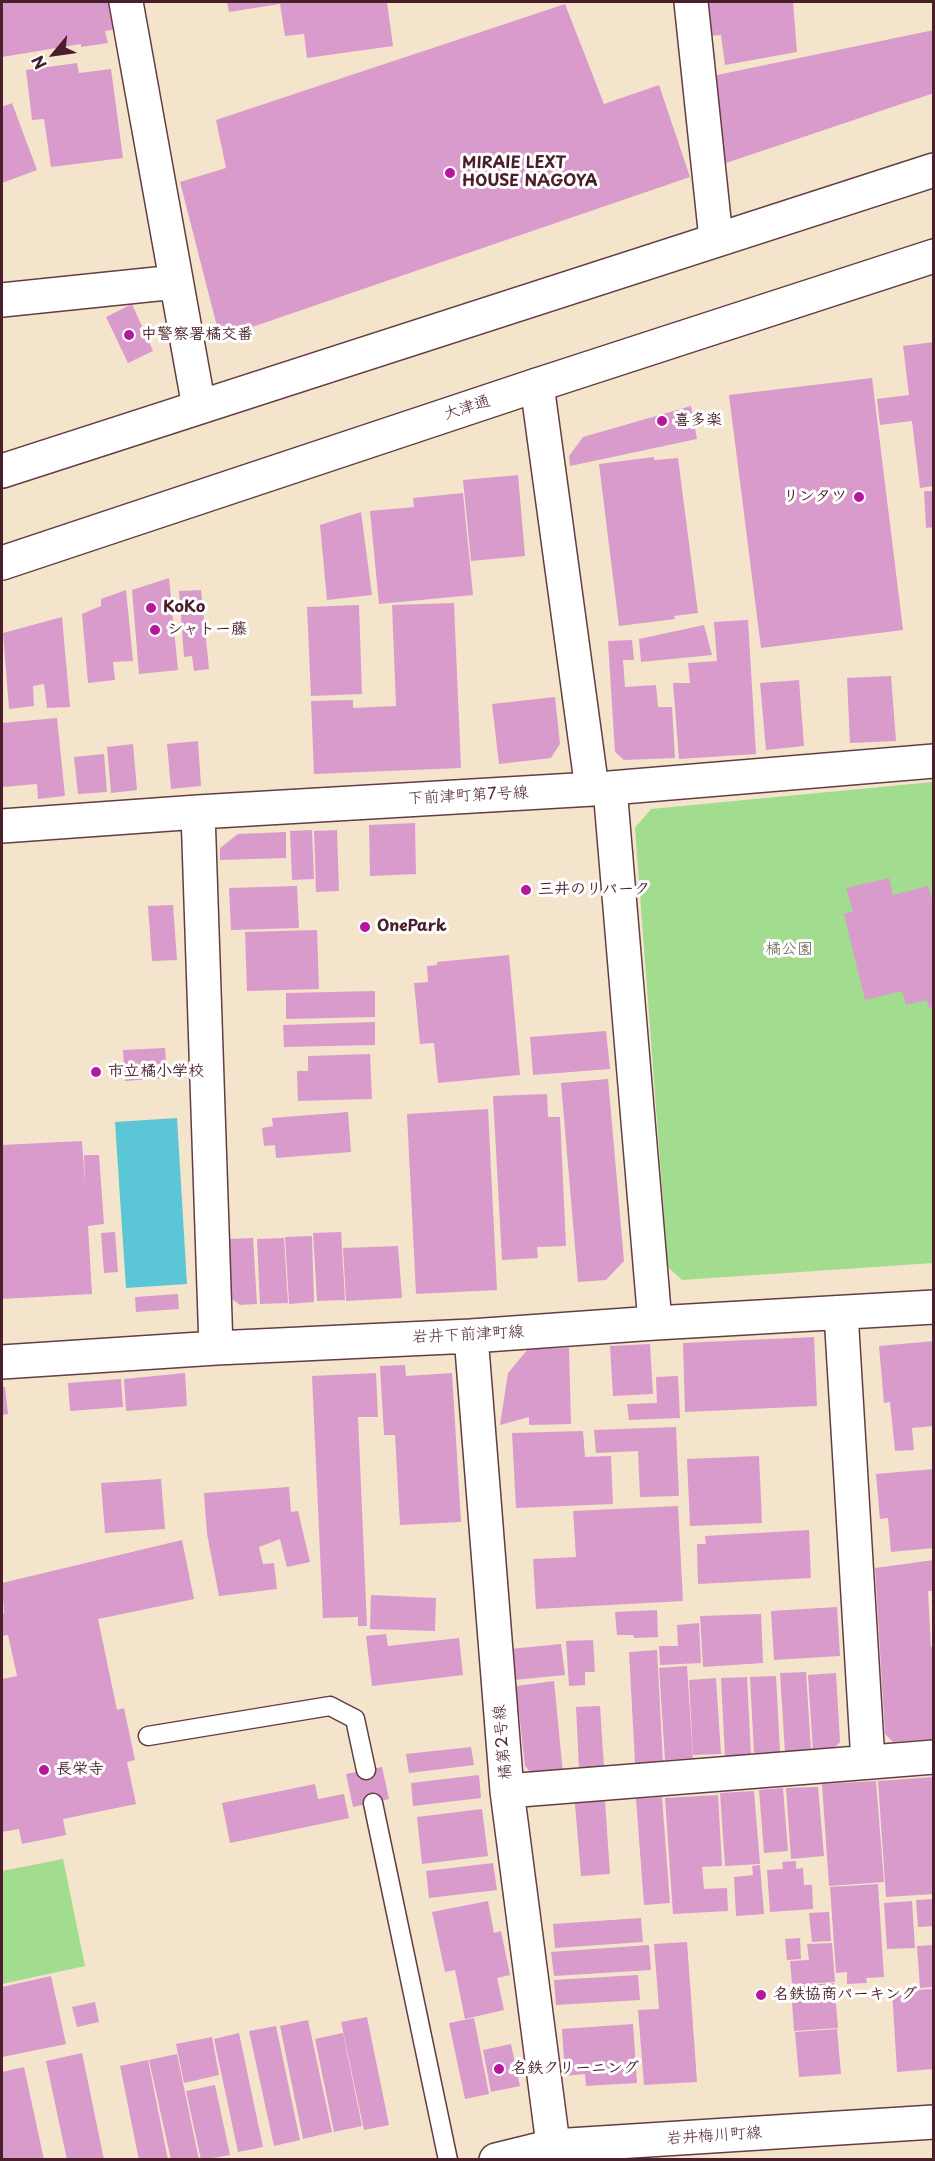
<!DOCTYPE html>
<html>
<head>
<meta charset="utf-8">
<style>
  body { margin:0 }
  #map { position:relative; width:935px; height:2161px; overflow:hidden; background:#f4e4cb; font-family:"Playpen Sans",sans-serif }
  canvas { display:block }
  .frame { position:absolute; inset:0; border:3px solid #4a1f2b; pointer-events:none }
  .north { position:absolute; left:24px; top:24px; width:60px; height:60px; -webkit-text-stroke:4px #fff; paint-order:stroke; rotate:241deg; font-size:16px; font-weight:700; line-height:24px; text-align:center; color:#4a1f2b }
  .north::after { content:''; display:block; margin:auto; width:21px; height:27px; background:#4a1f2b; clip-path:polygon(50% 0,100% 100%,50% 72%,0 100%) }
</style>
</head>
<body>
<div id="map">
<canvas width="935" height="2161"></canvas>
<div class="frame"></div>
<div class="north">N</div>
</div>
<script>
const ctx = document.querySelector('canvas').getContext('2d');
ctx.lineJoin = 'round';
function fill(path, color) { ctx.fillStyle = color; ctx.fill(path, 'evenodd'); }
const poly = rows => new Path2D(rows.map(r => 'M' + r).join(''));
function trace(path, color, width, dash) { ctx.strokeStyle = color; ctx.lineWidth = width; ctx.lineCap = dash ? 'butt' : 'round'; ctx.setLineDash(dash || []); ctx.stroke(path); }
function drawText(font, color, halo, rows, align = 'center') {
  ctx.font = font + ' "Playpen Sans","Klee One",sans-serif'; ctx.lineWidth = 6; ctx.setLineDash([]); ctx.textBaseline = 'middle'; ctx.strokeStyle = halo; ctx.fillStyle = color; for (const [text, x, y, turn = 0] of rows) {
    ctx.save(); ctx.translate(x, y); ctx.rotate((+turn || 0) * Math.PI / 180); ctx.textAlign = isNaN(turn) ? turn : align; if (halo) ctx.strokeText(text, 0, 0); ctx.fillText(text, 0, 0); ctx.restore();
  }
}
const green = poly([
  [933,782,933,1263,682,1280,668,1267,635,828,651,809],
  [63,1859,85,1966,2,1984,2,1871]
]);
const water = poly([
  [177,1118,187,1284,126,1288,115,1122]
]);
const building = poly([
  [2,2,112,2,117,29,105,31,108,43,81,47,81,44,2,57],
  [227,2,387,2,393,46,307,58,304,34,285,36,280,4,229,12],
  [706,2,793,2,797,52,725,65,721,35,710,36],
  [565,4,604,104,659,85,690,177,220,338,180,182,226,168,216,120],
  [934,30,934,93,720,165,712,76],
  [77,63,79,73,111,69,123,158,51,167,44,119,32,120,26,70],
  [12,103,37,170,2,183,2,107],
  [132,304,153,351,128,363,106,317],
  [934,342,934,486,920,488,912,421,880,425,877,399,909,395,903,346],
  [872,378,903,630,761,648,729,395],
  [691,406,697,439,570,466,569,456,583,437],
  [654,457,654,460,678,458,698,613,674,616,675,619,619,626,599,464],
  [518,475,525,556,471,561,463,480],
  [924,491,934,491,934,527,926,528],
  [463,493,473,595,379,604,370,511,414,507,413,498],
  [361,512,372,595,327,600,320,525],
  [169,578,178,670,139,674,132,590],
  [126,590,133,661,113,662,115,680,88,683,82,614,101,606,101,599],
  [201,590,209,669,194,671,192,656,184,657,179,591],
  [454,603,461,768,314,774,311,701,353,700,353,708,396,706,392,605],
  [359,605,362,694,311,696,307,607],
  [62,617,70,707,47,708,44,684,33,686,34,706,9,709,3,633],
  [748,620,756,754,679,759,673,683,690,683,688,663,717,661,714,622],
  [704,625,712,655,641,662,639,639],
  [632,640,634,660,623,660,625,687,656,685,658,707,672,707,675,758,624,760,615,752,608,641],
  [891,676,896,741,850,743,847,678],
  [799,680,804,746,766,750,760,683],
  [555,697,560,744,551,758,499,764,492,704],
  [57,718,65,796,38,799,37,784,3,787,2,723],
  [198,741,201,786,171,789,167,744],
  [133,744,137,790,111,793,107,747],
  [104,754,107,792,78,794,74,757],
  [415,823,416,874,370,876,369,825],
  [312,830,314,879,292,880,290,831],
  [337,830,339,891,316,892,314,831],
  [286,832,286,858,220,860,220,848,238,834],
  [889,878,893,895,928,886,934,907,934,1006,929,1008,927,1000,906,1005,902,991,865,1000,844,914,853,911,846,888],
  [297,886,299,928,231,930,229,888],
  [173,905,177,960,152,961,148,906],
  [317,930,319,989,247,991,245,932],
  [509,955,520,1075,438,1083,434,1043,420,1044,414,983,428,982,427,966,437,965,437,962],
  [375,991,375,1017,286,1019,286,993],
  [375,1022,375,1045,284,1047,283,1025],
  [606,1031,610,1069,533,1075,530,1037],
  [165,1048,167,1078,125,1081,123,1050],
  [370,1054,372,1099,298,1101,297,1071,308,1071,308,1056],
  [608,1079,624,1261,606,1280,578,1282,561,1083],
  [547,1094,548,1117,560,1117,566,1246,537,1247,538,1258,502,1260,493,1096],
  [488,1109,497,1290,416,1294,407,1114],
  [348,1112,351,1152,276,1158,275,1145,264,1146,262,1128,273,1126,272,1118],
  [82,1141,85,1185,84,1155,99,1155,104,1224,88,1226,92,1294,2,1299,2,1145],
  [115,1232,118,1272,104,1273,101,1233],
  [341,1232,345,1300,317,1301,313,1233],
  [312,1236,314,1302,289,1304,285,1237],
  [253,1238,257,1304,240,1305,232,1299,229,1239],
  [284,1238,288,1303,260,1304,257,1239],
  [398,1246,402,1298,346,1301,343,1248],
  [178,1294,179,1309,136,1312,135,1297],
  [814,1337,817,1406,685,1412,683,1343],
  [934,1341,934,1426,912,1428,914,1450,895,1451,890,1402,884,1403,879,1346],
  [650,1344,653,1394,613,1396,610,1346],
  [569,1348,571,1424,529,1425,529,1417,500,1425,508,1373,528,1349],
  [405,1365,406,1376,452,1373,461,1522,400,1525,395,1435,384,1435,380,1366],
  [185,1373,187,1406,126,1411,124,1379],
  [376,1373,378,1417,358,1417,367,1626,358,1626,358,1617,323,1618,312,1376],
  [678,1376,680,1418,629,1420,627,1404,657,1403,656,1377],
  [121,1379,123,1407,70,1411,68,1383],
  [2,1387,5,1387,8,1414,2,1415],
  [676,1427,679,1496,640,1497,638,1451,596,1453,594,1430],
  [583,1431,585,1457,611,1456,613,1504,516,1508,512,1433],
  [759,1456,762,1523,690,1526,687,1459],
  [934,1469,934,1548,891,1552,888,1518,880,1519,876,1474],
  [161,1479,165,1529,105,1533,101,1483],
  [289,1487,291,1512,298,1511,310,1562,287,1567,280,1539,259,1547,263,1564,274,1563,277,1589,219,1596,207,1534,204,1493],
  [678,1506,683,1601,536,1609,533,1559,576,1557,573,1511],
  [809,1530,811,1578,698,1584,697,1544,706,1544,705,1536],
  [182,1540,194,1599,98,1619,117,1710,124,1708,135,1760,127,1762,136,1804,63,1819,66,1835,22,1844,19,1829,2,1832,2,1679,17,1676,8,1635,2,1636,2,1613,4,1613,2,1583],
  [934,1560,934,1591,928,1591,931,1647,934,1647,934,1739,893,1742,885,1734,875,1568],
  [371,1595,436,1598,435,1631,370,1629],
  [837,1607,840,1656,774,1660,771,1611],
  [657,1610,658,1637,634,1638,633,1635,617,1635,615,1612],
  [761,1614,763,1663,703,1667,700,1616],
  [699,1623,701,1663,660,1665,659,1646,678,1646,677,1625],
  [386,1634,388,1646,459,1638,463,1675,372,1686,366,1636],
  [593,1640,595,1672,585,1672,585,1685,569,1686,566,1641],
  [561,1644,565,1675,514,1680,510,1649],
  [657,1650,663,1762,635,1763,629,1652],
  [687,1666,693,1758,665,1760,659,1668],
  [806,1672,811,1750,785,1752,780,1673],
  [836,1673,840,1742,832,1750,813,1751,808,1675],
  [776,1676,780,1752,754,1753,750,1677],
  [747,1677,751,1755,725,1757,721,1678],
  [716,1678,721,1754,693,1755,689,1680],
  [554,1681,563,1774,535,1777,525,1766,516,1686],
  [600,1706,604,1767,579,1768,576,1707],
  [471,1747,474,1765,409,1773,406,1754],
  [382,1767,389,1799,353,1807,346,1774],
  [479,1775,481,1798,413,1806,411,1783],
  [934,1777,934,1894,886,1897,878,1781],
  [876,1781,884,1882,829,1886,822,1784],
  [315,1784,318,1799,344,1794,349,1818,230,1843,222,1803],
  [818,1787,824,1856,791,1859,786,1788],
  [783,1788,788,1851,764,1853,759,1790],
  [754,1791,760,1864,725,1866,720,1793],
  [718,1795,722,1866,702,1867,704,1889,727,1888,728,1911,673,1914,665,1798],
  [662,1797,670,1903,644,1905,636,1799],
  [605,1801,610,1874,581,1876,575,1803],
  [482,1809,488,1856,422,1864,417,1817],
  [796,1861,796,1869,803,1868,804,1885,812,1885,813,1909,770,1912,767,1870,783,1869,782,1862],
  [493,1863,497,1890,429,1898,426,1871],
  [760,1865,764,1914,736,1916,734,1877,753,1875,752,1866],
  [878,1884,884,1977,866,1978,867,1983,847,1984,847,1972,836,1973,830,1887],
  [934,1899,934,1926,918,1927,916,1900],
  [488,1901,494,1933,501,1931,510,1975,497,1978,504,2010,465,2019,455,1970,445,1972,432,1912],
  [912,1901,915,1948,887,1949,884,1903],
  [829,1912,831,1941,812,1942,809,1913],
  [641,1918,643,1942,555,1948,553,1924],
  [800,1938,801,1959,787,1960,785,1939],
  [687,1942,697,2082,644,2085,638,2010,659,2009,654,1944],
  [832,1943,835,1982,792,1985,790,1961,809,1960,807,1944],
  [649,1945,651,1970,554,1976,551,1952],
  [934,1945,934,1987,920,1988,917,1946],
  [638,1975,640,2000,556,2005,554,1980],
  [51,1976,66,2044,2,2057,2,1987],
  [834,1983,838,2028,794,2031,791,1986],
  [934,1989,934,2069,897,2072,892,1991],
  [95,2002,99,2022,77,2027,72,2007],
  [367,2017,389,2125,364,2130,341,2022],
  [474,2018,489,2094,465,2099,449,2023],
  [308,2020,332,2132,303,2139,280,2026],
  [633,2024,637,2083,586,2086,585,2074,565,2076,562,2029],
  [276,2026,300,2140,274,2146,249,2031],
  [837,2029,841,2074,799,2077,795,2032],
  [239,2033,263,2147,238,2152,214,2039],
  [343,2033,362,2126,334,2132,315,2039],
  [212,2037,219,2075,184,2083,176,2044],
  [511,2044,520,2086,491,2092,483,2050],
  [82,2053,104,2160,67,2160,46,2061],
  [177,2054,199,2160,171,2160,149,2060],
  [148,2060,168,2160,139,2160,120,2066],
  [24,2067,44,2160,2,2160,2,2072],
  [215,2085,230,2155,201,2160,186,2091]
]);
const service = poly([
  [148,1736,330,1706,355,1719,366,1770],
  [373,1803,448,2160]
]);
const minor = poly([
  [126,2,199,407],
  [691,2,716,239],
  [2,300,176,282],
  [537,385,592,789],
  [610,788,655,1323],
  [198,812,216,1348],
  [2,826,198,812,610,788,934,761],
  [841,1313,868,1762],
  [471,1336,507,1791,555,2160],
  [2,1362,216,1348,471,1336,655,1323,934,1307],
  [507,1791,934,1757]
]);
const tertiary = poly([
  [2,471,934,170],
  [2,563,537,385,934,256],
  [496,2160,553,2146,934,2122]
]);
const markers = [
  [450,173,6,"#b5179e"],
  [129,335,6,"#b5179e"],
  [662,421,6,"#b5179e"],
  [859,497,6,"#b5179e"],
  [151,608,6,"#b5179e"],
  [155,630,6,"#b5179e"],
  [526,890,6,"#b5179e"],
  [365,927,6,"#b5179e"],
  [96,1072,6,"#b5179e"],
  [44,1770,6,"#b5179e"],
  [761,1995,6,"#b5179e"],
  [499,2069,6,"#b5179e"]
];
const poiNames = [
  ["MIRAIE LEXT",462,164],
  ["HOUSE NAGOYA",462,182],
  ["中警察署橘交番",141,335],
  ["喜多楽",674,421],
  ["リンタツ",847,497,"right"],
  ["KoKo",163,608],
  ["シャトー藤",167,630],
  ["三井のリパーク",538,890],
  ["OnePark",377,927],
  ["市立橘小学校",108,1072],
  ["長栄寺",56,1770],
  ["名鉄協商パーキング",773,1995],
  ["名鉄クリーニング",511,2069]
];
const streetNames = [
  ["大津通",467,408,-18],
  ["下前津町第7号線",468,796,-3],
  ["岩井下前津町線",468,1335,-3],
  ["橘第2号線",503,1742,-95],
  ["岩井梅川町線",714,2136,-4]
];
const parkNames = [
  ["橘公園",789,950]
];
fill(green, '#a1dc8f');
fill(water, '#5bc6d5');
fill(building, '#d99bcc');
trace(service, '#643d43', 21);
trace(minor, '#643d43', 36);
trace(tertiary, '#643d43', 36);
trace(service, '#fff', 18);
trace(minor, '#fff', 33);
trace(tertiary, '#fff', 33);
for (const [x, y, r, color] of markers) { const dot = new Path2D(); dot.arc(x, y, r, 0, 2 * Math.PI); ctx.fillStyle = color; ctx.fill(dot); trace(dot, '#fff', 2); }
drawText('bold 16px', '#4a1f2b', '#fff', poiNames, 'left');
drawText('16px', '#4a1f2b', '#fff', streetNames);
drawText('16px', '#645849', '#fff', parkNames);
</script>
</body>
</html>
